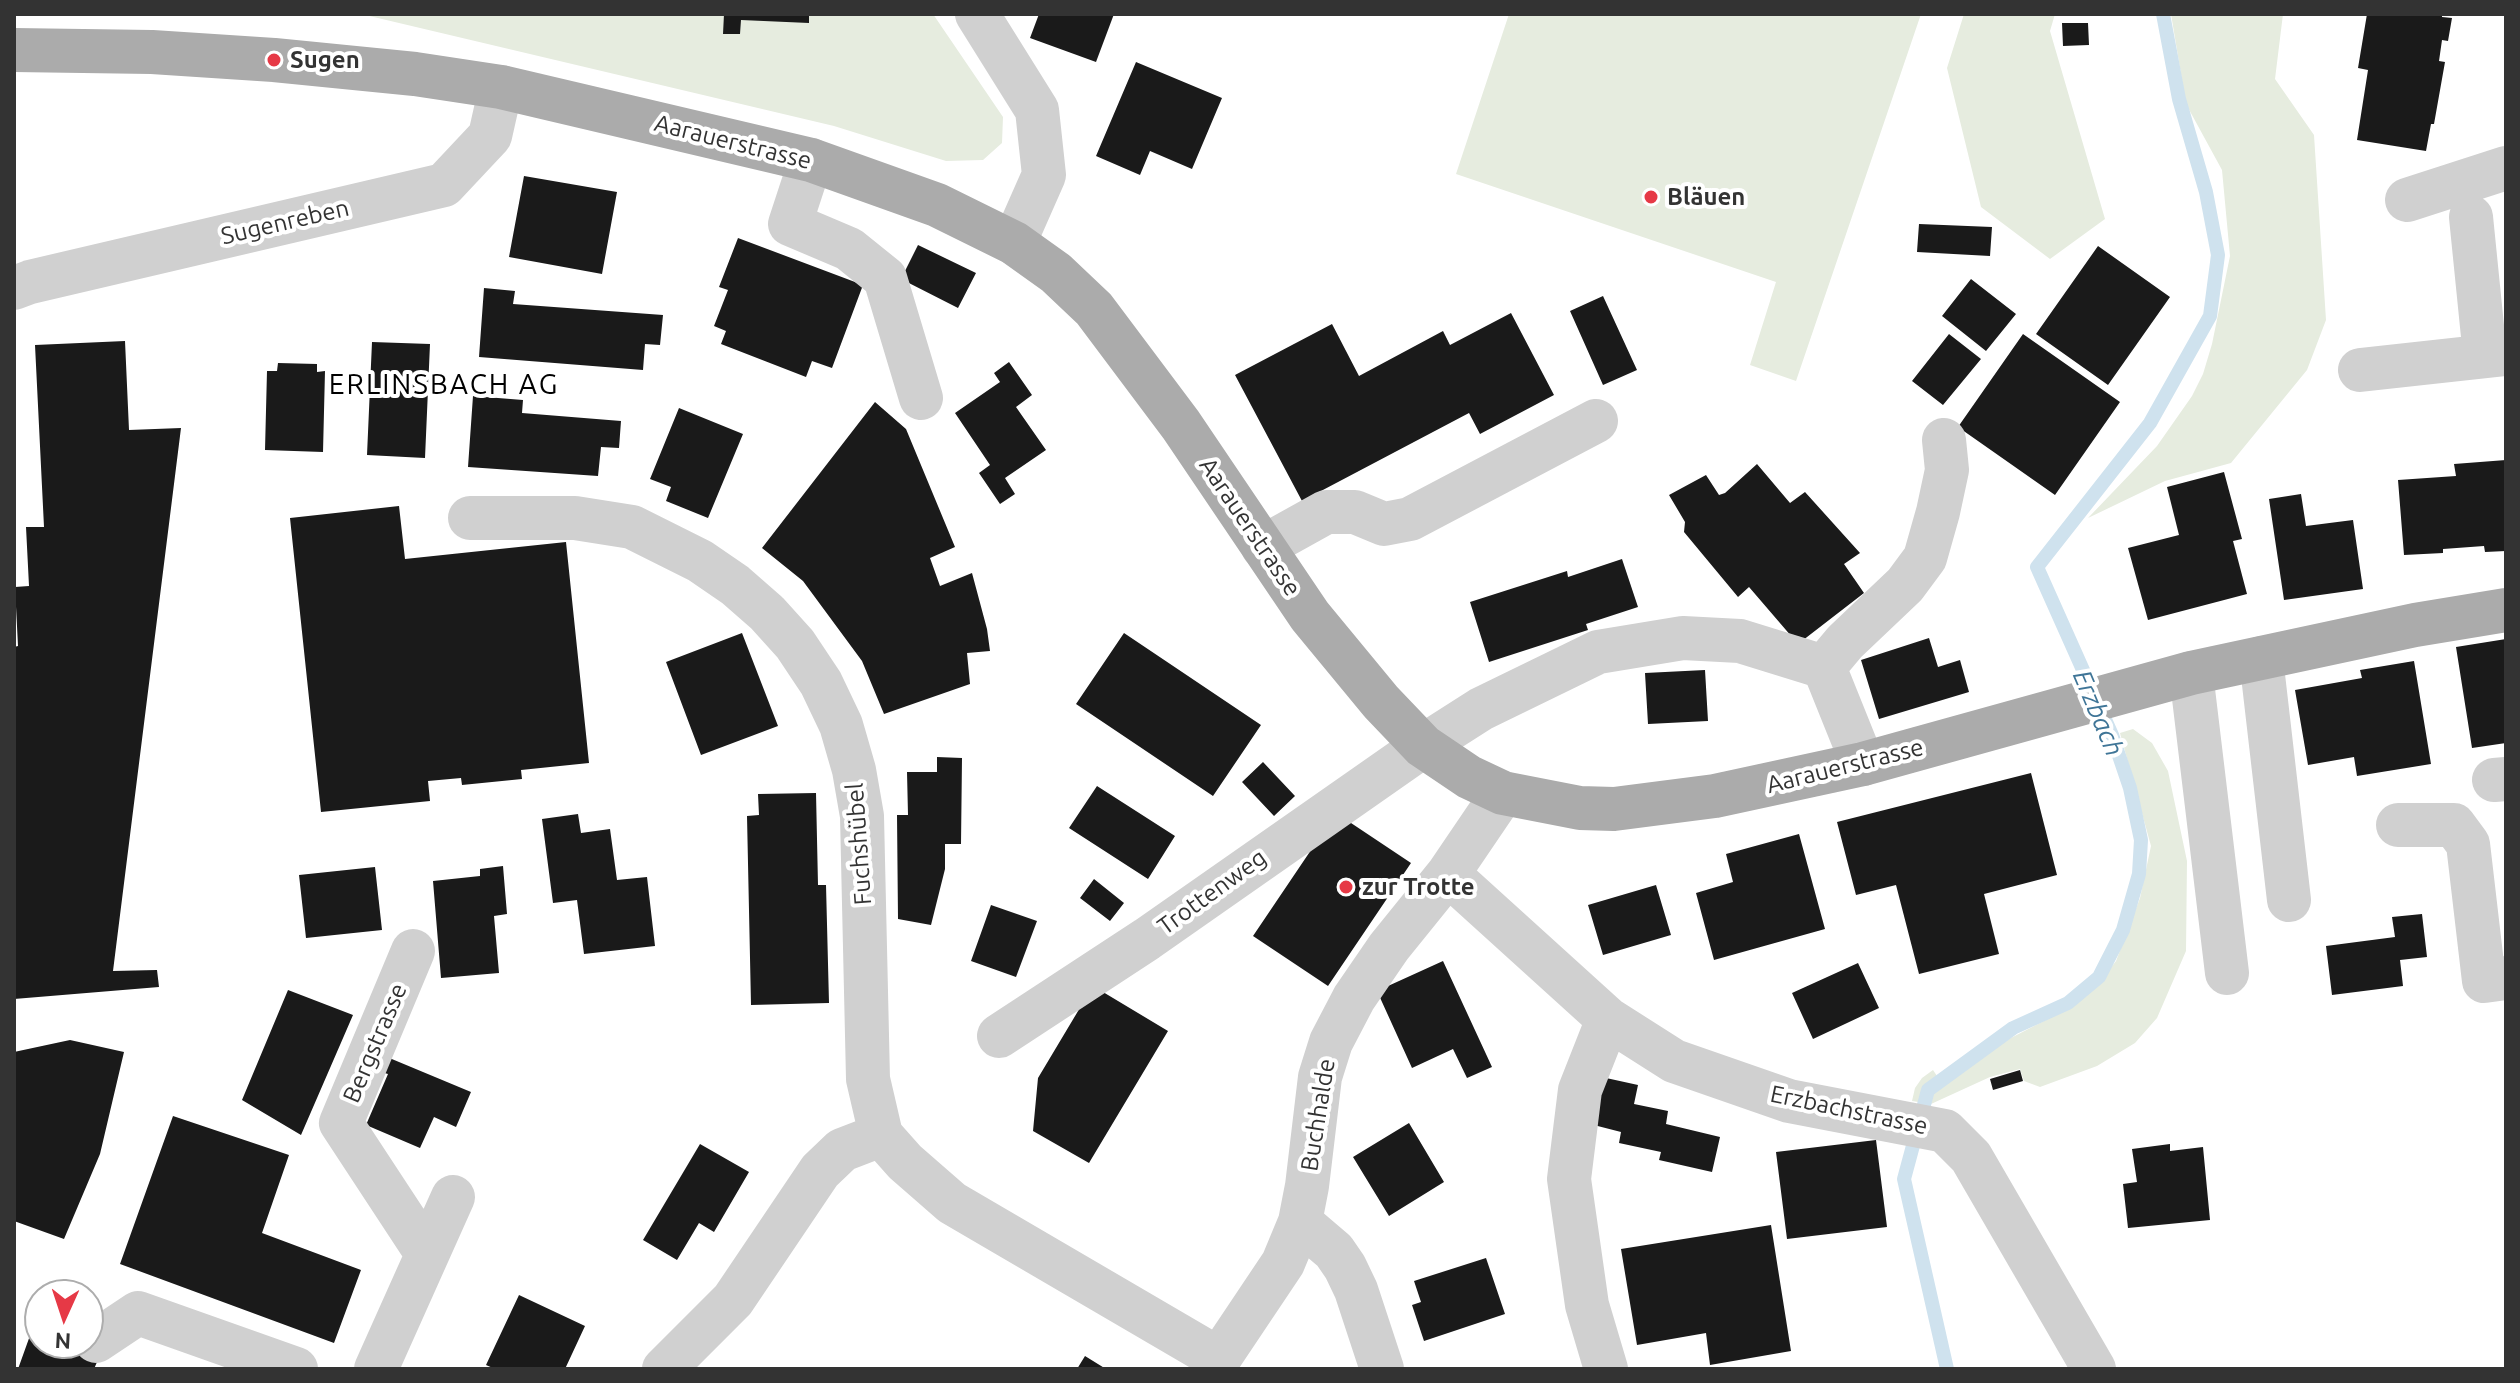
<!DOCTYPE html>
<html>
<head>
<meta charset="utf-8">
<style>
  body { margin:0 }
  #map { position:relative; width:2520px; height:1383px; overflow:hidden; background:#fff; font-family:Ubuntu,sans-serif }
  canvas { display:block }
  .frame { position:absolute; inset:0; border:16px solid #333; pointer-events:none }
  .north { position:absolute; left:24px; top:1279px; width:80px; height:80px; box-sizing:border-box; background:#fff; border:2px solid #adadad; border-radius:50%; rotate:183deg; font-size:22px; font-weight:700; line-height:32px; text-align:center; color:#333 }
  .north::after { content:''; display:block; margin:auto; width:28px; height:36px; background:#e63946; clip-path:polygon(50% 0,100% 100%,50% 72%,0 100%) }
</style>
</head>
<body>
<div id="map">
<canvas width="2520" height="1383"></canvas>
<div class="frame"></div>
<div class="north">N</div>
</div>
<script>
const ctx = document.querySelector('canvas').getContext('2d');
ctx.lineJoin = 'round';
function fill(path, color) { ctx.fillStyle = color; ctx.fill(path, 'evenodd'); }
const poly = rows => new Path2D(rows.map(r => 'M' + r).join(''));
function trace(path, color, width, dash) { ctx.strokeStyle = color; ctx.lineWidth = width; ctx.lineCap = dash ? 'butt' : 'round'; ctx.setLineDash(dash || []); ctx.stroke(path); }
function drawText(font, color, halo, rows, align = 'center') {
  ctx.font = font + ' Ubuntu,sans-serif'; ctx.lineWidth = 8; ctx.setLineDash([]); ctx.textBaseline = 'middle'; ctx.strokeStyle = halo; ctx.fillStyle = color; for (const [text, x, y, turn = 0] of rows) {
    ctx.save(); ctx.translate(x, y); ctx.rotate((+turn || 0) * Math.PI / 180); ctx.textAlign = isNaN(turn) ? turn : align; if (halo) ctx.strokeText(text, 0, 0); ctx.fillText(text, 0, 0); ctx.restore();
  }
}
const green = poly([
  [361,14,933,14,1003,117,1002,143,983,160,946,161,834,126],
  [1509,14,1921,14,1796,381,1750,365,1776,282,1456,174],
  [1964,14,2055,14,2050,31,2105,219,2050,259,1981,207,1947,68],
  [2171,14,2283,14,2275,79,2314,135,2326,320,2307,370,2231,463,2165,481,2088,518,2157,446,2192,396,2203,374,2212,344,2230,256,2222,170,2186,104],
  [2133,729,2152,743,2168,771,2187,861,2186,951,2157,1018,2135,1043,2097,1066,2040,1087,2024,1081,2020,1069,1990,1077,1931,1104,1912,1101,1915,1088,1922,1078,1933,1070,1937,1076,2071,1007,2096,987,2116,961,2140,898,2151,846,2120,733]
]);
const stream = poly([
  [1947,1369,1904,1179,1928,1090,2013,1028,2068,1003,2099,977,2123,930,2139,874,2141,840,2130,788,2112,735,2037,567,2150,423,2210,316,2218,255,2206,192,2179,99,2163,14]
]);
const building = poly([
  [724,14,809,14,809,23,741,20,740,34,723,34],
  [1039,14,1114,14,1096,62,1030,38],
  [2367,14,2442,14,2442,17,2452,18,2448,41,2442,40,2439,61,2445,62,2434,124,2431,124,2426,151,2357,140,2368,70,2358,68],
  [2062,23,2088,23,2089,45,2063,46],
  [1136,62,1222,98,1192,169,1150,151,1140,175,1096,156],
  [524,176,617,192,602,274,509,257],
  [1919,224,1992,227,1990,256,1917,252],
  [738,238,863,285,832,368,812,361,806,377,721,344,726,331,714,326,728,290,719,287],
  [918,245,976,273,958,308,901,279],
  [2098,246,2170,297,2108,385,2036,334],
  [1971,279,2016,314,1986,351,1942,316],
  [484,288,515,291,513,304,663,315,660,345,645,344,643,370,479,357],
  [1603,296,1637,370,1603,385,1570,311],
  [1511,313,1554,395,1480,434,1469,413,1302,501,1235,375,1332,324,1359,376,1443,331,1450,345],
  [1949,334,1981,359,1943,405,1912,381],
  [2023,334,2120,402,2055,495,1958,427],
  [125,341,129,430,181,428,113,971,157,970,159,987,14,999,14,647,18,646,15,587,29,586,26,527,44,527,35,345],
  [372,342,430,344,425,458,367,455],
  [1009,362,1032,395,1016,407,1046,450,1005,478,1015,494,1000,504,979,473,990,465,955,413,1000,382,994,373],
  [278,363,317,364,317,372,325,371,323,452,265,450,267,371,277,371],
  [473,396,523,400,522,413,621,421,619,448,601,447,598,476,468,467],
  [875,402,906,429,955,547,930,558,940,586,972,573,987,629,990,651,967,653,970,684,884,714,862,661,803,581,762,548],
  [679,408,743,434,708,518,666,501,671,487,650,479],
  [2506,460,2506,551,2485,552,2484,546,2443,549,2443,553,2404,555,2398,480,2456,476,2454,464],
  [1757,464,1790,503,1805,492,1860,553,1844,564,1864,593,1798,644,1749,587,1738,597,1684,532,1685,522,1669,495,1706,475,1719,495,1725,493],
  [2224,472,2242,539,2233,541,2247,594,2148,620,2128,548,2179,535,2167,487],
  [2301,494,2306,526,2353,520,2363,589,2284,600,2269,499],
  [399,506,405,559,566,542,589,763,521,770,522,779,462,785,461,778,428,781,430,801,321,812,290,518],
  [1622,559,1638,607,1586,624,1588,630,1489,662,1470,602,1567,571,1568,577],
  [742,633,778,726,701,755,666,662],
  [1124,633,1261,725,1213,796,1076,704],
  [1929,638,1938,667,1960,660,1969,692,1879,719,1861,660],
  [2506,639,2506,743,2472,748,2456,647],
  [2414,661,2431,764,2357,776,2354,757,2308,765,2295,690,2362,678,2360,670],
  [1705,670,1708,721,1648,724,1645,673],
  [937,757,962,758,961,844,945,844,945,869,931,925,898,919,897,815,908,815,907,772,937,772],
  [1263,762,1295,796,1274,816,1242,782],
  [2031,773,2057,875,1984,894,1999,954,1919,974,1896,885,1856,895,1837,822],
  [1097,786,1175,836,1148,879,1069,828],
  [816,793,818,885,826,885,829,1003,751,1005,747,816,759,815,758,794],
  [1336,813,1411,863,1328,986,1253,936],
  [578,814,581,833,610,829,617,880,647,877,655,946,584,954,577,900,553,903,542,819],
  [1799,834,1825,929,1714,960,1696,893,1733,882,1726,854],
  [503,866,507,914,494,916,499,973,441,978,433,881,480,876,480,869],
  [375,867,382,930,306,938,299,875],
  [1094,879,1124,903,1110,921,1080,898],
  [1656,885,1671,935,1603,955,1588,905],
  [991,905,1037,921,1016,977,971,961],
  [2422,914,2427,957,2400,960,2403,986,2332,995,2326,946,2395,937,2392,917],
  [1443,961,1492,1067,1467,1078,1453,1049,1412,1068,1377,991],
  [1858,963,1879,1008,1813,1039,1792,993],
  [1093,986,1168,1031,1089,1163,1033,1131,1038,1078],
  [288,990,353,1015,301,1135,242,1100],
  [70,1040,124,1052,100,1154,64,1239,14,1221,14,1052],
  [387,1057,471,1092,456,1127,434,1117,420,1148,366,1125,388,1074,381,1072],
  [2020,1070,2023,1081,1993,1090,1990,1079],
  [1597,1076,1638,1085,1634,1104,1668,1111,1666,1124,1720,1137,1712,1172,1659,1160,1661,1152,1619,1143,1621,1132,1586,1123],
  [173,1116,289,1155,262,1233,361,1270,334,1343,120,1264],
  [1409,1123,1444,1182,1389,1216,1353,1157],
  [1876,1140,1887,1227,1787,1239,1776,1152],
  [700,1144,749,1172,714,1232,699,1223,677,1260,643,1240],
  [2170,1144,2170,1151,2203,1147,2210,1220,2128,1228,2123,1184,2137,1182,2132,1149],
  [1771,1225,1791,1351,1710,1365,1706,1333,1637,1345,1621,1249],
  [1486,1258,1505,1314,1424,1341,1412,1305,1421,1302,1414,1281],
  [519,1295,585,1326,565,1369,495,1369,486,1365],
  [32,1330,40,1333,40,1343,67,1343,100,1355,94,1369,18,1369],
  [1085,1356,1106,1369,1077,1369]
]);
const minor = poly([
  [977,14,1037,110,1044,175,1014,243],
  [811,160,790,224,849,249,885,278,921,398],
  [2407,200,2506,168],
  [2471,217,2485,356],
  [14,288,30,282,444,185,490,136,501,87],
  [2360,370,2506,354],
  [470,518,575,518,632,527,700,561,735,585,767,613,795,644,821,683,841,725,854,770,862,816,868,1079,881,1135,905,1162,952,1203,1219,1359],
  [1263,547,1326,512,1355,512,1384,524,1410,519,1596,421],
  [2261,658,2289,900],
  [1824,667,1845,642,1905,585,1925,558,1938,512,1947,470,1944,440],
  [2191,673,2227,973],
  [2494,780,2506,779],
  [2398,825,2454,825,2468,844,2484,981,2506,978],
  [1448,874,1608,1019,1674,1061,1789,1101,1945,1131,1971,1157,2094,1369],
  [413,951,341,1123,427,1254],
  [999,1036,1147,939,1423,746,1481,709,1598,652,1683,638,1740,641,1824,667,1863,764],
  [1300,1222,1334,1251,1345,1267,1356,1290,1382,1369],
  [96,1341,138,1313,296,1369],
  [376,1369,453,1197],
  [664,1369,733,1300,820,1171,842,1150,881,1135],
  [1212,1369,1283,1263,1300,1222,1307,1186,1320,1077,1331,1042,1354,998,1389,947,1448,874,1503,793],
  [1606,1369,1587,1305,1569,1179,1580,1090,1608,1019]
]);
const major = poly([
  [14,50,152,52,274,60,415,74,501,87,811,160,937,205,1014,243,1056,273,1094,309,1181,425,1310,616,1381,702,1423,746,1469,777,1503,793,1580,808,1614,809,1715,796,1863,764,2191,673,2415,625,2506,610]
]);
const markers = [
  [274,60,8,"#e63946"],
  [1651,197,8,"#e63946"],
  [1346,887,8,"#e63946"]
];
const poiNames = [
  ["Sugen",290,60],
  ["Bläuen",1667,197],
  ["zur Trotte",1362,887]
];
const streetNames = [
  ["Aarauerstrasse",733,142,14],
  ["Sugenreben",285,222,-13],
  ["Aarauerstrasse",1250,527,56],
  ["Aarauerstrasse",1845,766,-14],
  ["Fuchshübel",859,844,-94],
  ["Trottenweg",1212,892,-36],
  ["Bergstrasse",375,1043,-67],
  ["Erzbachstrasse",1849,1110,12],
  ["Buchhalde",1318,1115,-81]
];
const waterNames = [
  ["Erzbach",2098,713,67]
];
const quarterNames = [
  ["ERLINSBACH AG",444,385]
];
fill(green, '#e6ecdf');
trace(stream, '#cfe2ee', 14);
fill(building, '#1a1a1a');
trace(minor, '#d0d0d0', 44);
trace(major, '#ababab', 44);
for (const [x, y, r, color] of markers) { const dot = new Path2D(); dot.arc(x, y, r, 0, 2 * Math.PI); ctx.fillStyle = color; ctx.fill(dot); trace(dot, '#fff', 3); }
drawText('bold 24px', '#333', '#fff', poiNames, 'left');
drawText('24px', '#333', '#fff', streetNames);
drawText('italic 26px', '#3f7597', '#fff', waterNames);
ctx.letterSpacing = '2px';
drawText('28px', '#000', '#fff', quarterNames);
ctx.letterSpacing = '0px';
</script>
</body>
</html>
